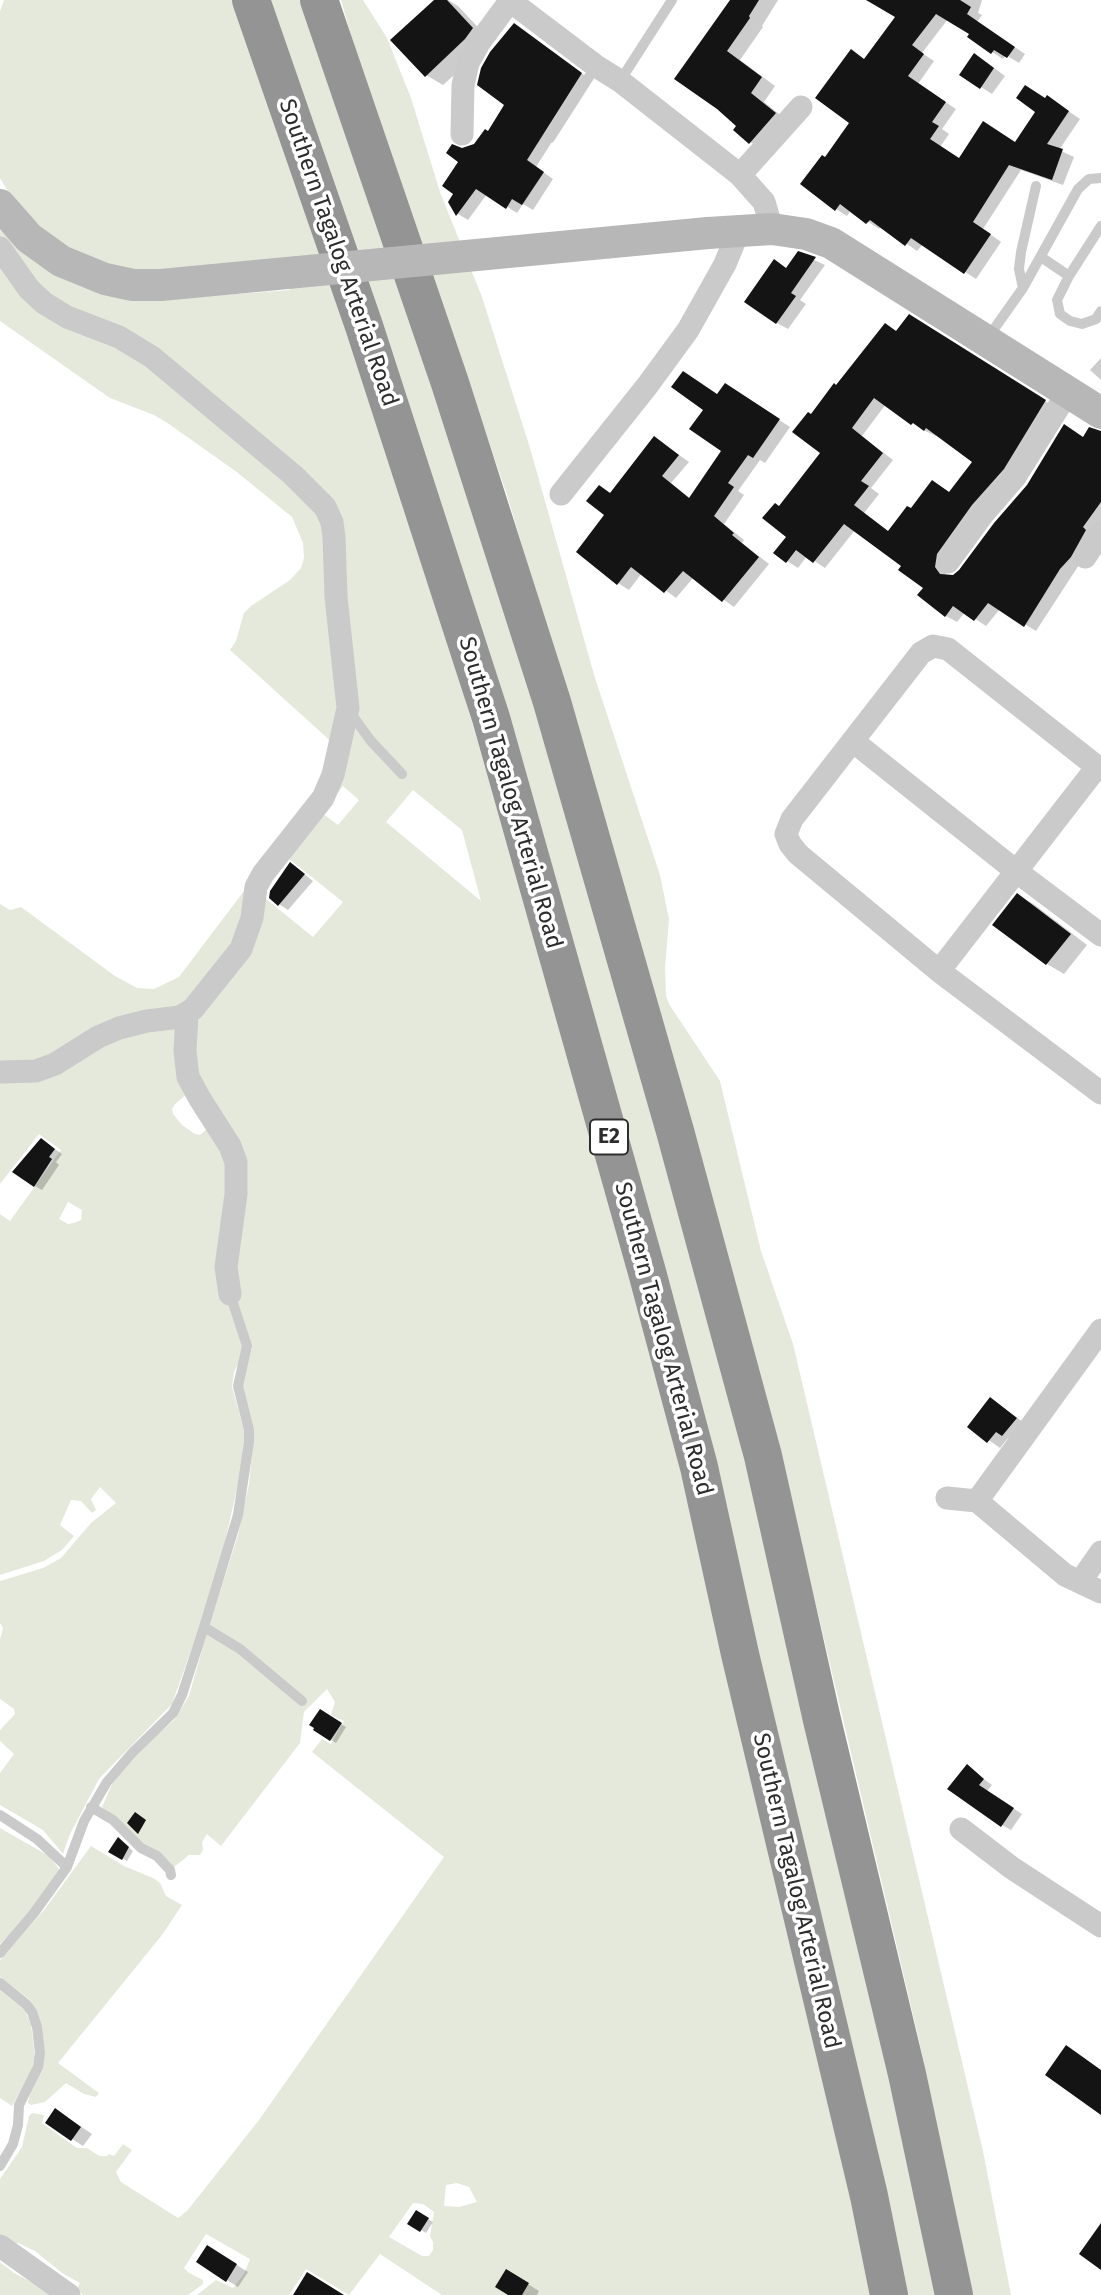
<!DOCTYPE html>
<html>
<head>
<meta charset="utf-8">
<style>
  body { margin:0 }
  canvas { display:block; background:#fff }
</style>
</head>
<body>
<canvas width="1101" height="2295"></canvas>
<script>
const ctx = document.querySelector('canvas').getContext('2d');
ctx.lineJoin = 'round';
function fill(path, color) { ctx.fillStyle = color; ctx.fill(path, 'evenodd'); }
const poly = rows => new Path2D(rows.map(r => 'M' + r).join(''));
function trace(path, color, width, dash) { ctx.strokeStyle = color; ctx.lineWidth = width; ctx.lineCap = dash ? 'butt' : 'round'; ctx.setLineDash(dash || []); ctx.stroke(path); }
function drawText(font, color, halo, rows, align = 'center') {
  ctx.font = font + ' "Fira Sans",sans-serif'; ctx.lineWidth = 7; ctx.setLineDash([]); ctx.textBaseline = 'middle'; ctx.strokeStyle = halo; ctx.fillStyle = color; for (const [text, x, y, turn = 0] of rows) {
    ctx.save(); ctx.translate(x, y); ctx.rotate((+turn || 0) * Math.PI / 180); ctx.textAlign = isNaN(turn) ? turn : align; if (halo) ctx.strokeText(text, 0, 0); ctx.fillText(text, 0, 0); ctx.restore();
  }
}
const green = poly([
  [4,0,238,0,401,478,674,1418,875,2295,442,2295,380,2254,349,2295,306,2269,289,2295,197,2295,216,2280,233,2288,244,2274,250,2259,206,2234,184,2268,189,2273,203,2280,203,2284,188,2295,83,2295,77,2289,80,2283,62,2273,35,2251,18,2243,11,2246,0,2238,0,2179,22,2147,29,2116,32,2113,44,2115,42,2123,77,2148,87,2148,99,2156,107,2156,109,2154,114,2156,123,2144,132,2150,116,2172,121,2182,178,2218,187,2211,259,2120,444,1857,312,1752,322,1739,331,1744,344,1721,331,1715,335,1702,327,1689,304,1712,300,1743,221,1846,207,1834,202,1842,203,1850,200,1855,189,1855,174,1867,143,1847,102,1807,113,1782,147,1744,174,1720,189,1696,204,1643,238,1535,249,1484,254,1435,243,1396,243,1377,252,1348,234,1292,243,1186,199,1092,192,1026,260,894,313,937,343,902,288,858,338,773,339,532,235,419,58,307,0,241,0,230,35,262,50,272,85,288,156,300,290,290,279,259,143,271,114,266,51,240,12,198,0,178,0,11],
  [343,786,359,800,338,825,322,813],
  [413,790,462,830,481,901,386,822],
  [457,2183,469,2187,477,2202,459,2207,444,2206,446,2185],
  [413,2203,423,2204,434,2212,430,2236,433,2242,433,2250,429,2256,422,2256,389,2237],
  [264,0,308,0,438,377,691,1231,944,2295,901,2295,753,1655],
  [341,0,363,0,387,38,411,98,440,192,482,297,530,448,595,678,660,875,669,919,665,968,666,996,669,1004,720,1081,761,1251,793,1344,983,2151,1011,2295,973,2295,919,2040,797,1525,597,796,507,495,360,66],
  [0,258,118,343,321,509,338,663,335,745,230,650,236,641,244,613,251,606,290,580,301,568,304,558,303,543,292,517,238,473,169,424,154,415,110,398,0,321],
  [253,879,244,927,194,999,54,1059,0,1068,0,904,10,910,21,907,115,976,137,988,154,989,179,977],
  [177,1021,187,1094,175,1104,172,1109,173,1114,182,1125,195,1134,200,1135,209,1127,229,1160,224,1225,242,1341,242,1356,234,1372,232,1387,245,1433,242,1466,224,1546,198,1631,172,1704,99,1779,70,1834,63,1854,43,1830,0,1805,0,1773,14,1754,0,1741,0,1730,15,1714,14,1709,0,1699,0,1640,3,1628,0,1623,0,1581,43,1568,61,1558,91,1523,116,1503,100,1487,91,1499,96,1510,92,1513,81,1501,71,1500,60,1525,74,1536,62,1550,44,1561,0,1575,0,1214,10,1221,61,1150,39,1134,0,1184,0,1077,95,1043],
  [68,1202,82,1210,81,1220,74,1223,68,1224,59,1219],
  [0,1828,49,1856,59,1869,27,1918,0,1944],
  [91,1846,124,1866,153,1878,160,1883,166,1896,182,1905,162,1935,58,2063,99,2093,96,2097,84,2094,66,2083,45,2102,31,2105,28,2103,29,2097,37,2077,35,2010,29,1999,0,1977,0,1960,44,1910],
  [0,1987,23,2006,31,2024,35,2057,31,2072,12,2106,0,2098],
  [0,2262,14,2273,56,2295,0,2295]
]);
const shadow = poly([
  [436,0,448,0,458,6,489,39,483,49,443,85,426,75],
  [732,0,778,0,762,26,763,27,740,60,775,86,764,102,789,122,764,150,750,142,738,126,718,108],
  [870,0,982,0,978,13,982,15,977,22,1025,54,1019,63,1006,55,1003,59,992,52,971,33,948,19,922,53,934,61,918,84,956,109,942,129,949,134,940,147,960,160,1016,143,1046,100,1058,104,1080,119,1059,150,1074,157,1063,185,1021,170,983,229,1001,242,976,279,923,244,917,251,882,226,879,229,851,210,847,216,836,209,826,159,852,123,865,60,898,16],
  [525,32,591,80,536,167,553,179,533,210,523,204,517,213,487,194,468,220,458,214,450,202,456,194,462,150,475,145,489,133,506,104],
  [986,62,1005,76,992,94,981,87],
  [799,253,825,265,800,300,806,304,788,329,777,323,787,269],
  [920,322,1056,408,948,560,946,575,954,577,1084,439,1101,432,1101,531,1036,631,1000,609,986,626,965,612,957,622,946,616,925,588,904,566,855,530,825,568,807,556,798,568,787,561,789,537,780,508,822,453,812,416,886,325,898,332],
  [886,404,923,430,936,436,938,434,975,461,951,493,933,482,911,510,889,532,864,513,879,494,871,488,893,460,862,436],
  [1101,358,1101,380,1090,370],
  [736,392,790,427,765,463,760,460,738,491,744,495,724,524,744,540,742,543,769,564,734,607,693,578,676,598,642,573,629,590,618,583,607,515,600,487,612,494,655,438,689,462,671,483,690,498,723,451,718,396],
  [291,864,313,881,288,910,270,898],
  [1018,895,1035,905,1087,945,1064,974,1047,964],
  [42,1140,62,1154,56,1162,59,1165,42,1190,35,1186],
  [991,1399,1027,1425,1014,1441,1008,1438,1000,1448,969,1426],
  [320,1712,346,1727,336,1743,315,1730],
  [967,1767,992,1785,987,1791,1022,1814,1011,1830,1002,1825],
  [119,1839,133,1851,127,1861,111,1851],
  [67,2117,92,2134,83,2146,47,2123],
  [416,2212,433,2222,426,2233,409,2223],
  [219,2254,248,2272,238,2287,227,2280],
  [507,2271,539,2291,537,2295,511,2295]
]);
const building = poly([
  [434,0,447,0,473,28,465,39,425,77,390,40],
  [730,0,759,0,749,16,750,18,727,51,762,77,751,93,776,113,749,144,733,130,736,126,717,109,674,79],
  [866,0,960,0,971,7,967,14,1015,47,1007,58,994,50,991,54,967,37,969,34,936,14,912,45,924,54,908,76,946,102,932,122,939,126,930,139,959,158,983,121,1015,142,1035,112,1016,98,1025,85,1045,98,1047,95,1069,111,1047,144,1063,149,1052,180,1009,165,973,222,991,234,964,274,911,238,905,246,870,220,866,224,840,204,835,211,800,184,822,155,825,157,849,123,815,98,851,49,864,59,895,17],
  [514,23,582,73,527,160,544,172,522,205,512,199,506,209,476,189,456,216,448,202,453,194,442,186,458,162,446,153,452,144,462,148,474,144,485,129,488,131,504,105,477,85,481,68,490,52],
  [974,53,994,68,980,89,959,75],
  [798,251,816,257,791,293,796,296,776,324,744,302,774,259,786,268],
  [909,314,1046,400,1004,469,972,505,937,554,935,567,940,574,953,575,959,570,994,523,1027,485,1064,424,1083,437,1089,427,1101,431,1101,502,1083,527,1086,530,1071,557,1060,569,1024,627,988,603,974,621,953,606,945,617,917,595,923,588,898,570,901,566,844,524,813,563,796,550,786,563,773,553,786,537,762,518,775,503,779,506,820,453,792,432,808,412,811,414,834,383,836,385,885,323,896,331],
  [874,398,911,425,913,423,924,431,926,428,972,462,949,492,932,480,911,508,907,506,888,531,854,505,869,486,861,481,883,453,852,428],
  [683,371,717,394,725,383,780,419,753,458,748,455,728,483,734,487,714,516,734,533,732,535,759,557,722,602,683,571,664,593,631,567,617,585,576,552,604,515,586,501,599,485,610,493,654,436,679,455,662,476,689,498,721,451,689,429,703,410,671,387],
  [290,862,305,874,278,906,269,898,270,891],
  [1017,893,1071,934,1046,965,992,925],
  [41,1138,55,1149,49,1157,52,1159,34,1187,12,1172],
  [990,1397,1017,1418,1002,1436,996,1432,987,1443,967,1427],
  [320,1709,342,1723,330,1741,313,1730,314,1728,309,1725],
  [967,1764,984,1779,979,1785,1014,1808,1001,1827,947,1789],
  [135,1812,146,1820,138,1834,127,1823],
  [118,1837,129,1847,122,1860,108,1852],
  [1066,2045,1101,2070,1101,2115,1045,2075],
  [55,2108,81,2127,71,2141,45,2123],
  [416,2210,429,2218,420,2232,407,2224],
  [1101,2223,1101,2270,1079,2254],
  [207,2245,237,2264,226,2282,196,2262],
  [506,2269,529,2283,522,2295,508,2295,495,2287],
  [307,2272,344,2295,293,2295]
]);
const lane = poly([
  [620,81,672,0],
  [550,138,596,66],
  [1101,226,1069,276,1057,300,1060,314,1070,321,1082,324,1096,319,1101,311],
  [1041,257,1069,276],
  [1023,288,1019,269,1021,252,1036,186],
  [987,339,1023,288,1078,189,1089,179,1101,178],
  [349,711,371,741,402,774],
  [230,1294,247,1346,238,1386,249,1430,249,1442,238,1515,204,1627,240,1649,302,1701],
  [91,1807,113,1820,141,1848,157,1856,170,1870,171,1875],
  [0,1815,37,1839,67,1867],
  [0,1953,34,1913,67,1867,84,1821,107,1782,133,1752,173,1713,182,1695,204,1627],
  [0,1983,26,2004,32,2012,37,2027,40,2053,38,2067,19,2105,18,2125,13,2144,0,2166]
]);
const street = poly([
  [509,0,596,66,620,81,740,175,764,202,772,229],
  [462,134,463,85,468,63,479,43,510,1],
  [740,175,801,107],
  [0,248,29,289,44,303,67,317,119,337,152,357,293,475,325,507,332,522,334,537,336,597,348,708,333,775,323,798,263,874,256,887,252,918,241,949,193,1009,180,1017,147,1021,119,1028,98,1037,55,1064,36,1071,0,1072],
  [561,494,647,386,688,330,725,264,739,230],
  [1085,557,1101,533],
  [948,562,983,514,1015,477,1068,392],
  [854,742,1016,871,1101,935],
  [1101,770,948,649,933,646,921,653,792,819,786,834,790,844,798,854,939,971,1101,1093],
  [939,971,1097,767],
  [187,1014,185,1051,188,1077,200,1099,230,1146,236,1162,236,1194,226,1267,230,1294],
  [947,1498,977,1501,1065,1575,1101,1592],
  [977,1501,1101,1330],
  [1080,1582,1101,1552],
  [961,1829,1012,1868,1101,1926],
  [0,2246,69,2295]
]);
const secondary = poly([
  [708,233,772,229,806,234,831,243,1101,413]
]);
const highway = poly([
  [251,0,364,326,491,718,647,1272,699,1467,740,1654,869,2196,889,2295],
  [319,0,450,383,552,702,675,1131,763,1456,822,1720,907,2074,954,2295]
]);
const secondaryBridge = poly([
  [0,205,29,238,61,261,105,279,133,285,161,285,708,233]
]);
const shields = [
  [609,1137,38]
];
const shieldNames = [
  ["E2",609,1137]
];
const streetNames = [
  ["Southern Tagalog Arterial Road",338,253,71],
  ["Southern Tagalog Arterial Road",510,793,74],
  ["Southern Tagalog Arterial Road",663,1339,75],
  ["Southern Tagalog Arterial Road",796,1891,77]
];
fill(green, '#e5e9db');
fill(shadow, '#0003');
fill(building, '#141414');
trace(lane, '#cacaca', 10);
trace(street, '#cacaca', 23);
trace(secondary, '#b7b7b7', 32);
trace(highway, '#949494', 38);
trace(secondaryBridge, '#b7b7b7', 32);
for (const [x, y, w] of shields) { const box = new Path2D(); box.roundRect(x - w / 2, y - 17.5, w, 35, 5); ctx.fillStyle = '#fff'; ctx.fill(box); trace(box, '#2d2d2d', 2); }
drawText('bold 21px', '#2d2d2d', null, shieldNames);
drawText('23px', '#2d2d2d', '#fff', streetNames);
</script>
</body>
</html>
